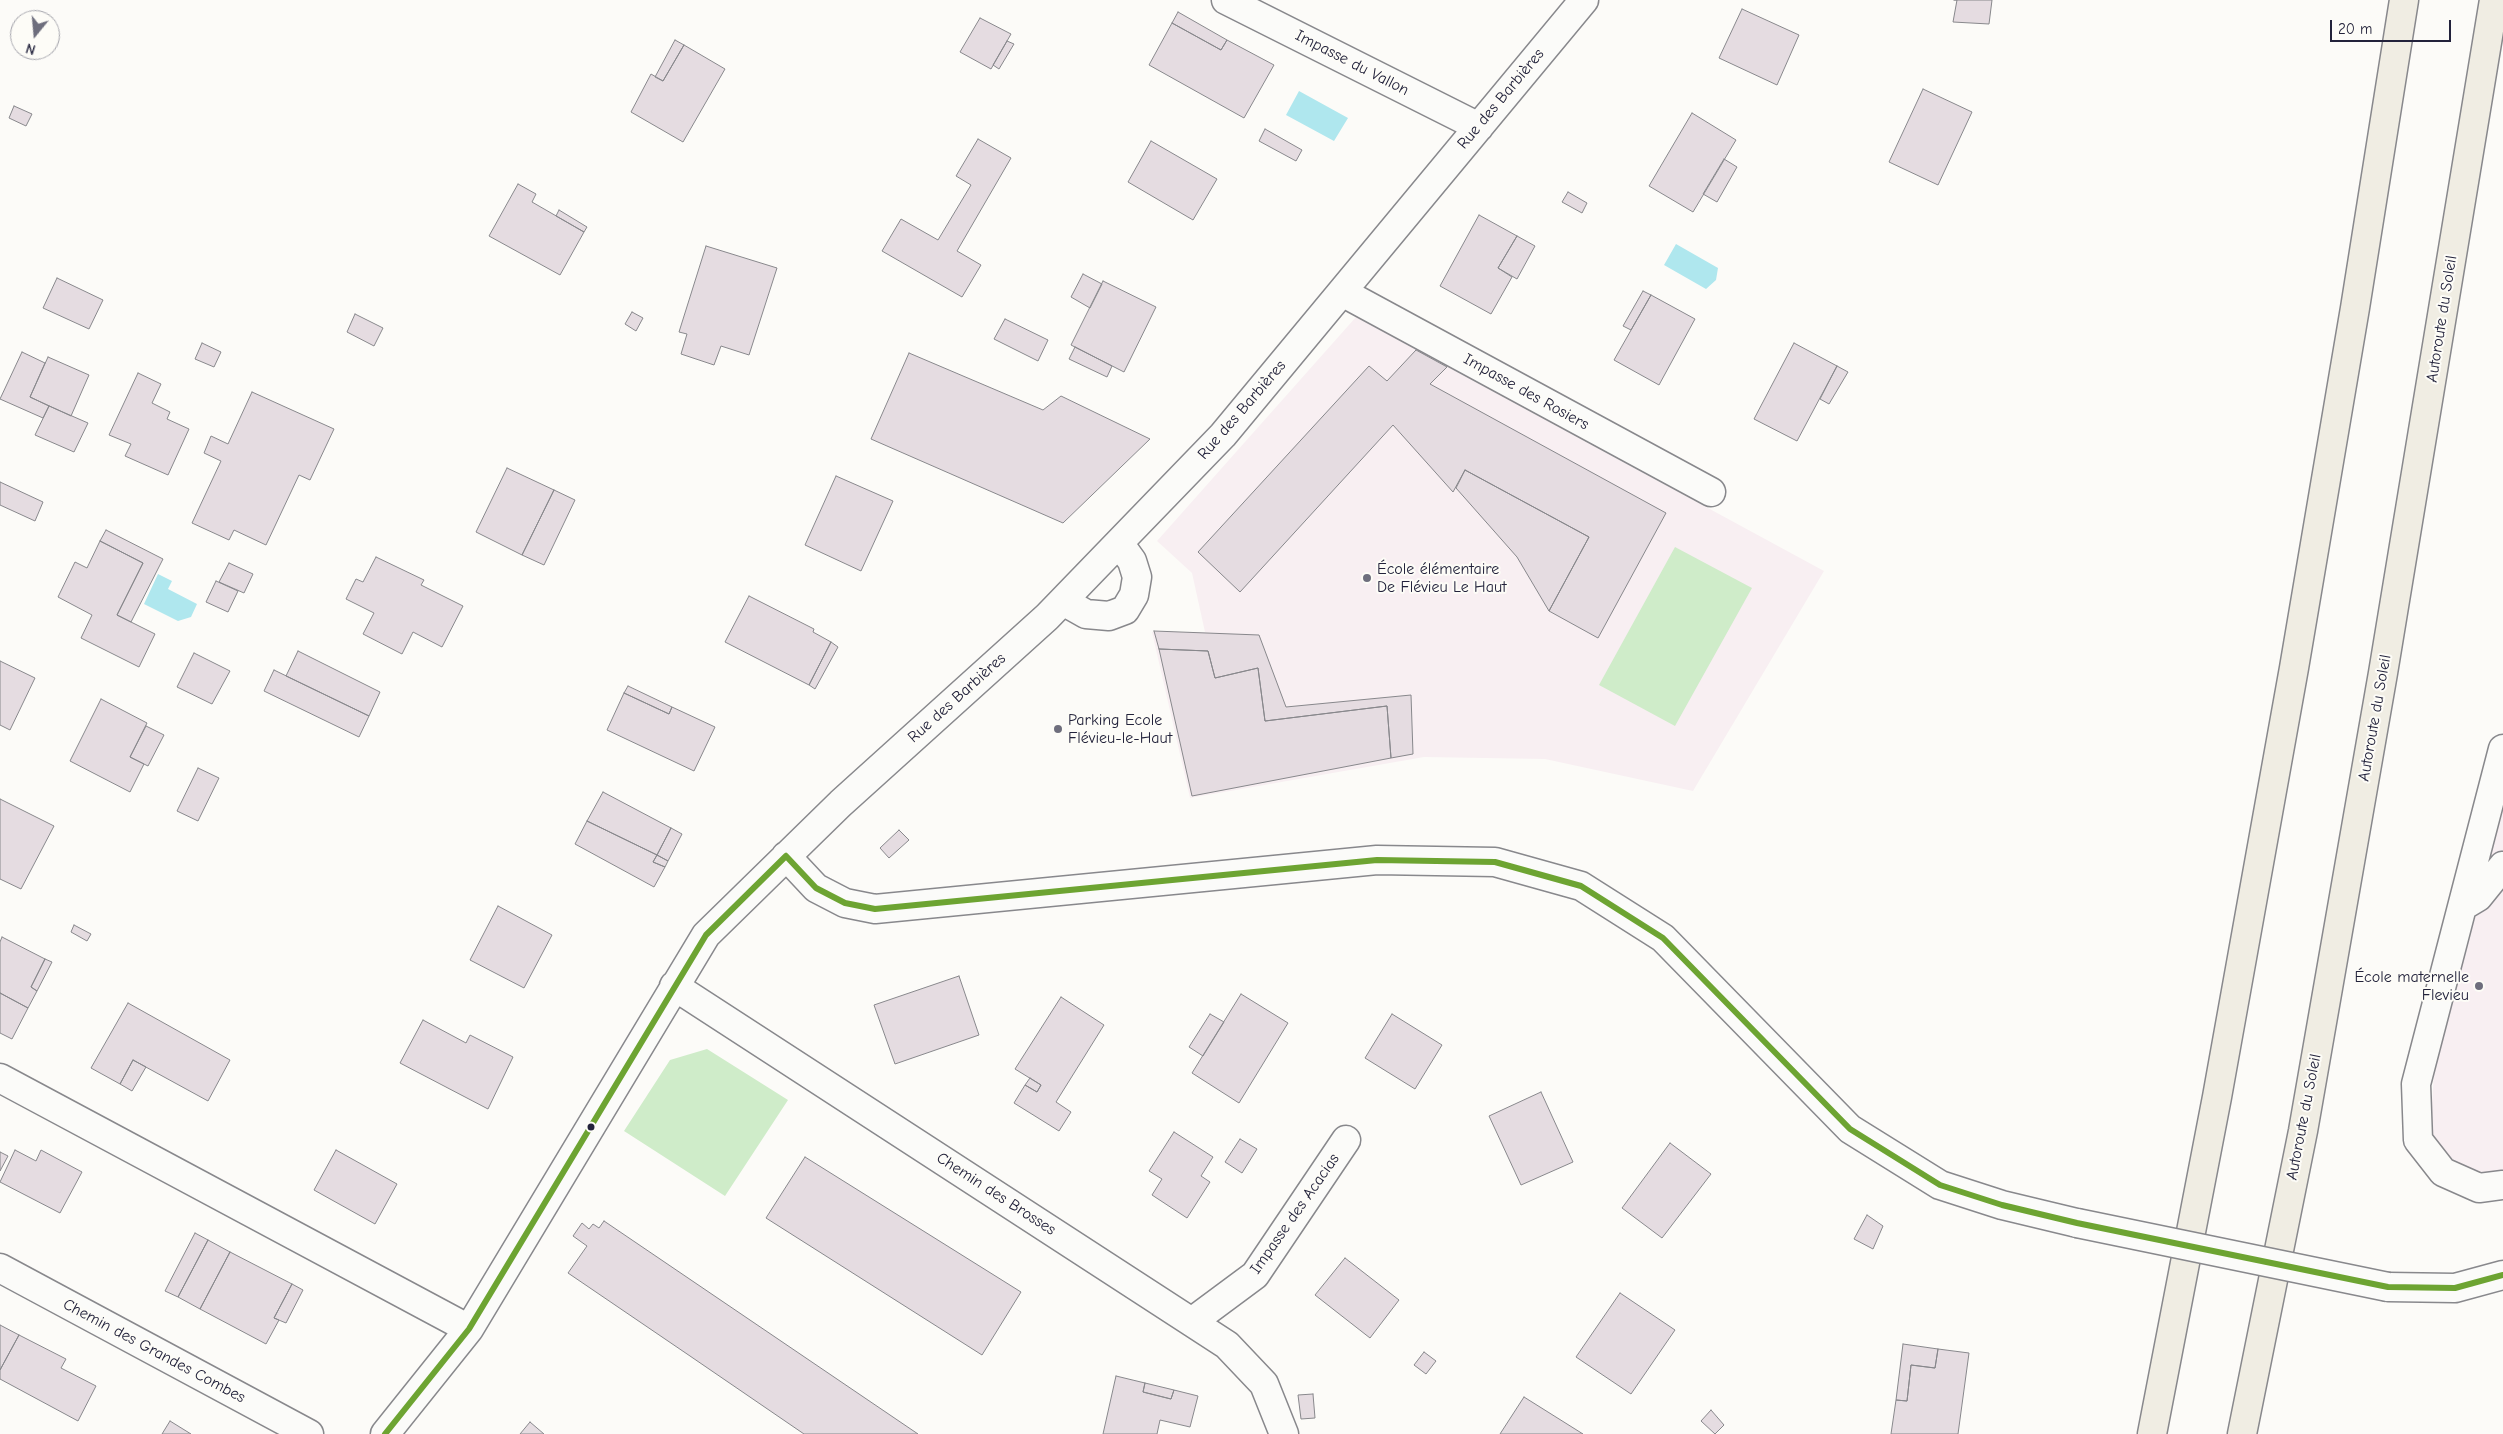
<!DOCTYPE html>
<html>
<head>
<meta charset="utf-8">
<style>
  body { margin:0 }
  #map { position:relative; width:2503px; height:1434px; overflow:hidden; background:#fcfbf8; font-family:"Comic Neue",sans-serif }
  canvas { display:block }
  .north { position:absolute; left:10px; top:10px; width:50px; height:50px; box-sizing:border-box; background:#fdfcf7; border:1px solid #a5a5ac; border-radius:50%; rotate:197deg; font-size:14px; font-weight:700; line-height:20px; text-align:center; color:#22223b }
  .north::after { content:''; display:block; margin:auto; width:18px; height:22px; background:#6e6e7d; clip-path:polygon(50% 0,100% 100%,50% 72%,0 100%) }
  .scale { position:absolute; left:2330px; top:20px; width:121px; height:22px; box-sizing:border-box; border:2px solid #22223b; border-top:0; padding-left:6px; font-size:15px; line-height:18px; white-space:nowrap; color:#22223b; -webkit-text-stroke:4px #fdfcf7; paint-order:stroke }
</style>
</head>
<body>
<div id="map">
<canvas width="2503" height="1434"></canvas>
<div class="north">N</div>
<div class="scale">20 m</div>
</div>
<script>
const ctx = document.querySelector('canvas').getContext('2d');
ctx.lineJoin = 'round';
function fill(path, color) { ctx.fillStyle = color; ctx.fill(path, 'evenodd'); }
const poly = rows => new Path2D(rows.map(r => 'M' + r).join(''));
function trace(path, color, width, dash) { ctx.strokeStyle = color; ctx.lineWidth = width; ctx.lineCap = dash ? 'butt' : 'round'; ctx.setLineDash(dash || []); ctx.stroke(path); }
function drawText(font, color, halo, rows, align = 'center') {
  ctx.font = font + ' "Comic Neue",sans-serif'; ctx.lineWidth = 4; ctx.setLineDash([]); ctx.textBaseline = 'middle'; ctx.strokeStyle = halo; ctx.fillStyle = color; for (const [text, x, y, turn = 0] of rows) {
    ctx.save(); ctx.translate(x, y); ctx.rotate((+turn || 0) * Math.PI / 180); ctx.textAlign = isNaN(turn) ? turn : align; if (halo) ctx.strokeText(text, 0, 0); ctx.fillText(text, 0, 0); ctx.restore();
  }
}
const built = poly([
  [1356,317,1824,571,1693,791,1545,759,1424,757,1190,798,1152,632,1205,632,1192,573,1157,541],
  [2503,807,2503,1174,2475,1172,2451,1161,2430,1130,2434,1075,2478,897]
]);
const green = poly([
  [1675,547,1752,588,1675,726,1599,685],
  [707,1049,788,1100,725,1196,624,1131,670,1060]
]);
const water = poly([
  [1299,91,1348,118,1334,141,1286,115],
  [1676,244,1718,268,1716,280,1706,289,1664,265],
  [158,574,172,581,168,589,197,604,191,617,178,621,144,604]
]);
const building = poly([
  [1954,0,1992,0,1989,24,1953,22,1957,0,1954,0],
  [1742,9,1799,35,1777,85,1719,58,1742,9],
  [1178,12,1227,40,1221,50,1172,23,1178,12],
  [980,18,1011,34,991,69,960,52,980,18],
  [1172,23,1221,50,1227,40,1274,65,1244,118,1149,65,1172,23],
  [675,40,684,45,663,81,655,77,675,40],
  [1007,41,1014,44,999,69,993,65,1007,41],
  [684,45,725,69,683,142,631,112,651,74,663,81,684,45],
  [1923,89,1972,112,1938,185,1889,162,1923,89],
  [14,106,32,114,26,126,9,118,14,106],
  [1692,113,1736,140,1693,212,1649,186,1692,113],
  [1265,129,1302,150,1296,161,1259,141,1265,129],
  [978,139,1011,158,957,251,981,265,962,297,882,251,901,219,938,240,971,185,956,176,978,139],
  [1151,141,1217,179,1193,220,1128,182,1151,141],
  [1724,159,1737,167,1717,202,1703,194,1724,159],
  [518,184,536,194,532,202,584,232,560,275,489,236,518,184],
  [1568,192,1587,203,1582,213,1562,202,1568,192],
  [559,210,587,227,584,232,556,216,559,210],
  [1479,215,1517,236,1498,268,1512,277,1491,314,1440,286,1479,215],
  [1517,236,1535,246,1517,279,1498,268,1517,236],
  [706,246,777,268,749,355,721,346,714,365,681,354,687,334,679,332,706,246],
  [1083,274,1102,284,1090,308,1071,297,1083,274],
  [57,278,103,300,89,329,43,308,57,278],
  [1103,281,1156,307,1124,372,1071,345,1103,281],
  [1643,291,1651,295,1631,330,1623,326,1643,291],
  [1651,295,1695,319,1659,385,1614,360,1651,295],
  [632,312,643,318,636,331,625,324,632,312],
  [355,314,383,328,374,346,347,332,355,314],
  [1005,319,1048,340,1038,361,994,339,1005,319],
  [202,343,221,352,214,367,195,359,202,343],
  [1794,343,1837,366,1797,441,1754,419,1794,343],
  [1075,347,1112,366,1107,377,1069,359,1075,347],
  [1416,350,1447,367,1430,384,1666,513,1598,638,1549,611,1589,537,1465,470,1453,492,1393,425,1240,592,1198,552,1369,366,1387,381,1416,350],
  [22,352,45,363,30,397,49,406,43,418,0,399,22,352],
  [909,353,1043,410,1061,396,1150,439,1063,523,871,439,909,353],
  [48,357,89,375,71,416,30,397,48,357],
  [1837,366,1848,372,1829,404,1820,399,1837,366],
  [138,373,161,384,152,403,170,412,167,419,189,429,168,475,125,456,131,444,109,435,138,373],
  [252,392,334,429,310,480,299,475,266,545,234,530,229,540,192,523,221,461,204,453,211,436,228,444,252,392],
  [49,406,88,423,74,452,35,435,49,406],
  [507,468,554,490,522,555,476,532,507,468],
  [1465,470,1589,537,1549,611,1517,557,1456,488,1465,470],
  [836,476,893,501,861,571,805,545,836,476],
  [0,482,43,502,35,521,0,505,0,482],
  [554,490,575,500,544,565,522,555,554,490],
  [106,530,163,559,131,622,117,615,143,563,100,541,106,530],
  [100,541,143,563,117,615,155,634,139,667,81,638,92,615,58,597,75,562,87,568,100,541],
  [376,557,424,580,421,585,463,606,442,647,413,632,402,654,363,634,374,613,346,599,356,579,363,582,376,557],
  [229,563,253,574,244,593,219,582,229,563],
  [216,581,238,591,228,612,206,602,216,581],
  [749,596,814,629,813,632,831,642,809,685,725,642,749,596],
  [1154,631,1259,635,1286,707,1411,695,1413,754,1391,758,1387,706,1265,721,1258,668,1215,678,1208,651,1159,649,1154,631],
  [831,642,838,647,815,689,809,685,831,642],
  [1159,649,1208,651,1215,678,1258,668,1265,721,1387,706,1391,758,1192,796,1159,649],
  [298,651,380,692,369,716,286,676,298,651],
  [194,653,230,671,212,704,177,687,194,653],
  [0,661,35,678,10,730,0,725,0,661],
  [274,670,369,716,359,737,264,691,274,670],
  [628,686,672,707,669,714,624,693,628,686],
  [624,693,669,714,672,707,715,727,694,771,607,730,624,693],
  [101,699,147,723,130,757,144,764,130,792,70,761,101,699],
  [146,726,164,735,148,766,130,757,146,726],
  [198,768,219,778,198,821,177,811,198,768],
  [603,792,671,828,657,855,587,821,603,792],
  [0,799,54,826,21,889,0,879,0,799],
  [587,821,657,855,653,862,665,867,654,887,575,844,587,821],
  [671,828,682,834,668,861,657,855,671,828],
  [899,830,909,840,889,858,880,848,899,830],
  [657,855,668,861,665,867,653,862,657,855],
  [498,906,552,935,524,988,470,960,498,906],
  [74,925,91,934,87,941,71,932,74,925],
  [2,937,45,959,31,987,37,991,28,1008,0,993,0,942,2,937],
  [45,959,52,962,37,991,31,987,45,959],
  [959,976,979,1035,895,1064,874,1005,959,976],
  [0,993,28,1008,12,1039,0,1033,0,993],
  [1241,994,1288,1023,1239,1103,1192,1073,1241,994],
  [1061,997,1104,1025,1056,1102,1071,1112,1059,1131,1014,1103,1025,1085,1037,1092,1041,1085,1015,1069,1061,997],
  [128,1003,230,1060,208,1101,133,1060,120,1084,91,1068,128,1003],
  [1210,1014,1224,1022,1203,1056,1189,1047,1210,1014],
  [1392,1014,1442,1045,1415,1089,1365,1058,1392,1014],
  [423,1020,466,1043,470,1035,513,1057,488,1109,400,1063,423,1020],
  [133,1060,146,1067,132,1091,120,1084,133,1060],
  [1030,1078,1041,1085,1037,1092,1025,1085,1030,1078],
  [1541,1092,1573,1162,1521,1185,1489,1116,1541,1092],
  [1174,1132,1213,1157,1201,1176,1210,1182,1187,1218,1152,1195,1162,1179,1149,1171,1174,1132],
  [1240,1139,1257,1149,1242,1173,1225,1162,1240,1139],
  [1670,1143,1711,1174,1662,1238,1622,1208,1670,1143],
  [15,1150,36,1161,41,1150,82,1172,60,1213,0,1182,15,1150],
  [336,1150,397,1184,375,1224,314,1190,336,1150],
  [0,1152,8,1156,0,1171,0,1152],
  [805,1157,1021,1292,982,1355,766,1218,805,1157],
  [1867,1215,1883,1226,1873,1249,1854,1239,1867,1215],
  [604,1221,918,1434,804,1434,690,1356,568,1273,587,1246,573,1236,582,1223,589,1229,593,1224,599,1228,604,1221],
  [195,1233,208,1240,178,1297,165,1291,195,1233],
  [208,1240,230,1252,200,1309,178,1297,208,1240],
  [230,1252,292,1284,274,1318,279,1320,266,1344,200,1309,230,1252],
  [1345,1258,1399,1300,1370,1338,1315,1295,1345,1258],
  [292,1284,303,1290,286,1323,274,1318,292,1284],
  [1620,1293,1675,1330,1631,1394,1576,1357,1620,1293],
  [0,1325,19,1335,0,1370,0,1325],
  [19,1335,66,1359,61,1368,96,1386,78,1421,0,1379,0,1370,19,1335],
  [1903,1344,1938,1349,1935,1368,1911,1365,1907,1401,1896,1400,1903,1344],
  [1938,1349,1969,1353,1958,1434,1891,1434,1896,1400,1907,1401,1911,1365,1935,1368,1938,1349],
  [1424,1352,1436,1361,1426,1374,1414,1365,1424,1352],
  [1116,1376,1145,1383,1143,1392,1171,1399,1174,1390,1198,1396,1190,1427,1160,1420,1157,1434,1103,1434,1116,1376],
  [1145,1383,1174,1390,1171,1399,1143,1392,1145,1383],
  [1313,1394,1315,1418,1301,1419,1298,1395,1313,1394],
  [1524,1397,1583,1434,1500,1434,1524,1397],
  [1711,1410,1724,1425,1715,1434,1701,1421,1711,1410],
  [170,1421,191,1434,162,1434,170,1421],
  [530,1422,544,1434,520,1434,530,1422]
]);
const minor = poly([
  [1226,0,1479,127],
  [1342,292,1711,492],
  [1063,601,1086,614,1109,616,1125,610,1134,595,1137,577,1132,561,1119,543],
  [2503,749,2416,1084,2418,1140,2443,1172,2479,1188,2503,1185],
  [786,856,816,888,845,903,875,909,1377,860,1495,862,1581,886,1663,938,1850,1129,1940,1185,2002,1205,2077,1223],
  [2463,906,2478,897,2503,866],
  [674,986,1227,1345,1264,1384,1284,1434],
  [0,1078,469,1329],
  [0,1268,309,1434],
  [2388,1287,2455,1288,2503,1275],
  [1193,1321,1255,1275,1346,1140],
  [385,1434,469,1329,706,935,841,803,1047,617,1223,435,1584,0]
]);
const highway = poly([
  [2152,1434,2217,1097,2294,668,2355,308,2404,0],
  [2242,1434,2303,1131,2383,673,2494,0]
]);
const minorBridge = poly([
  [2077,1223,2388,1287]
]);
const bus1 = poly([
  [786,856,816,888,845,903,875,909,1377,860,1495,862,1581,886,1663,938,1850,1129,1940,1185,2002,1205,2077,1223,2388,1287,2455,1288,2503,1275],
  [385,1434,469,1329,706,935,786,856]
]);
const markers = [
  [1367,578,5,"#6e6e7d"],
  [1058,729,5,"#6e6e7d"],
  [2479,986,5,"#6e6e7d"],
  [591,1127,4.5,"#22223b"]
];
const streetNames = [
  ["Impasse du Vallon",1352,63,27],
  ["Rue des Barbières",1501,99,-50],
  ["Autoroute du Soleil",2442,319,-81],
  ["Impasse des Rosiers",1526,392,29],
  ["Rue des Barbières",1242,410,-49],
  ["Rue des Barbières",957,698,-42],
  ["Autoroute du Soleil",2375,718,-80],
  ["Autoroute du Soleil",2304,1117,-79],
  ["Chemin des Brosses",996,1194,33],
  ["Impasse des Acacias",1295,1214,-55],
  ["Chemin des Grandes Combes",154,1351,28]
];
const poiNames = [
  ["École élémentaire",1377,569],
  ["De Flévieu Le Haut",1377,587],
  ["Parking Ecole",1068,720],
  ["Flévieu-le-Haut",1068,738],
  ["École maternelle",2469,977,"right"],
  ["Flevieu",2469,995,"right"]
];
fill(built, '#f8eff2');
fill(green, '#cfecc9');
fill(water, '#afe7ee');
fill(building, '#e5dce1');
trace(building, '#88888c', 1);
trace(minor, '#88888c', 31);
trace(highway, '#88888c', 31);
trace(minor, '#fbfbf9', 28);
trace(highway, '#f0ede3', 28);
trace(minorBridge, '#88888c', 31, []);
trace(minorBridge, '#fbfbf9', 28);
trace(bus1, '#6da432', 6);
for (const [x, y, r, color] of markers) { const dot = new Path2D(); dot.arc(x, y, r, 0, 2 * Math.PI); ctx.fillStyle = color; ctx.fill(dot); trace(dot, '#fdfcf7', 2); }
drawText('16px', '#22223b', '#fdfcf7', streetNames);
drawText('16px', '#22223b', '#fdfcf7', poiNames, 'left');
</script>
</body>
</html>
